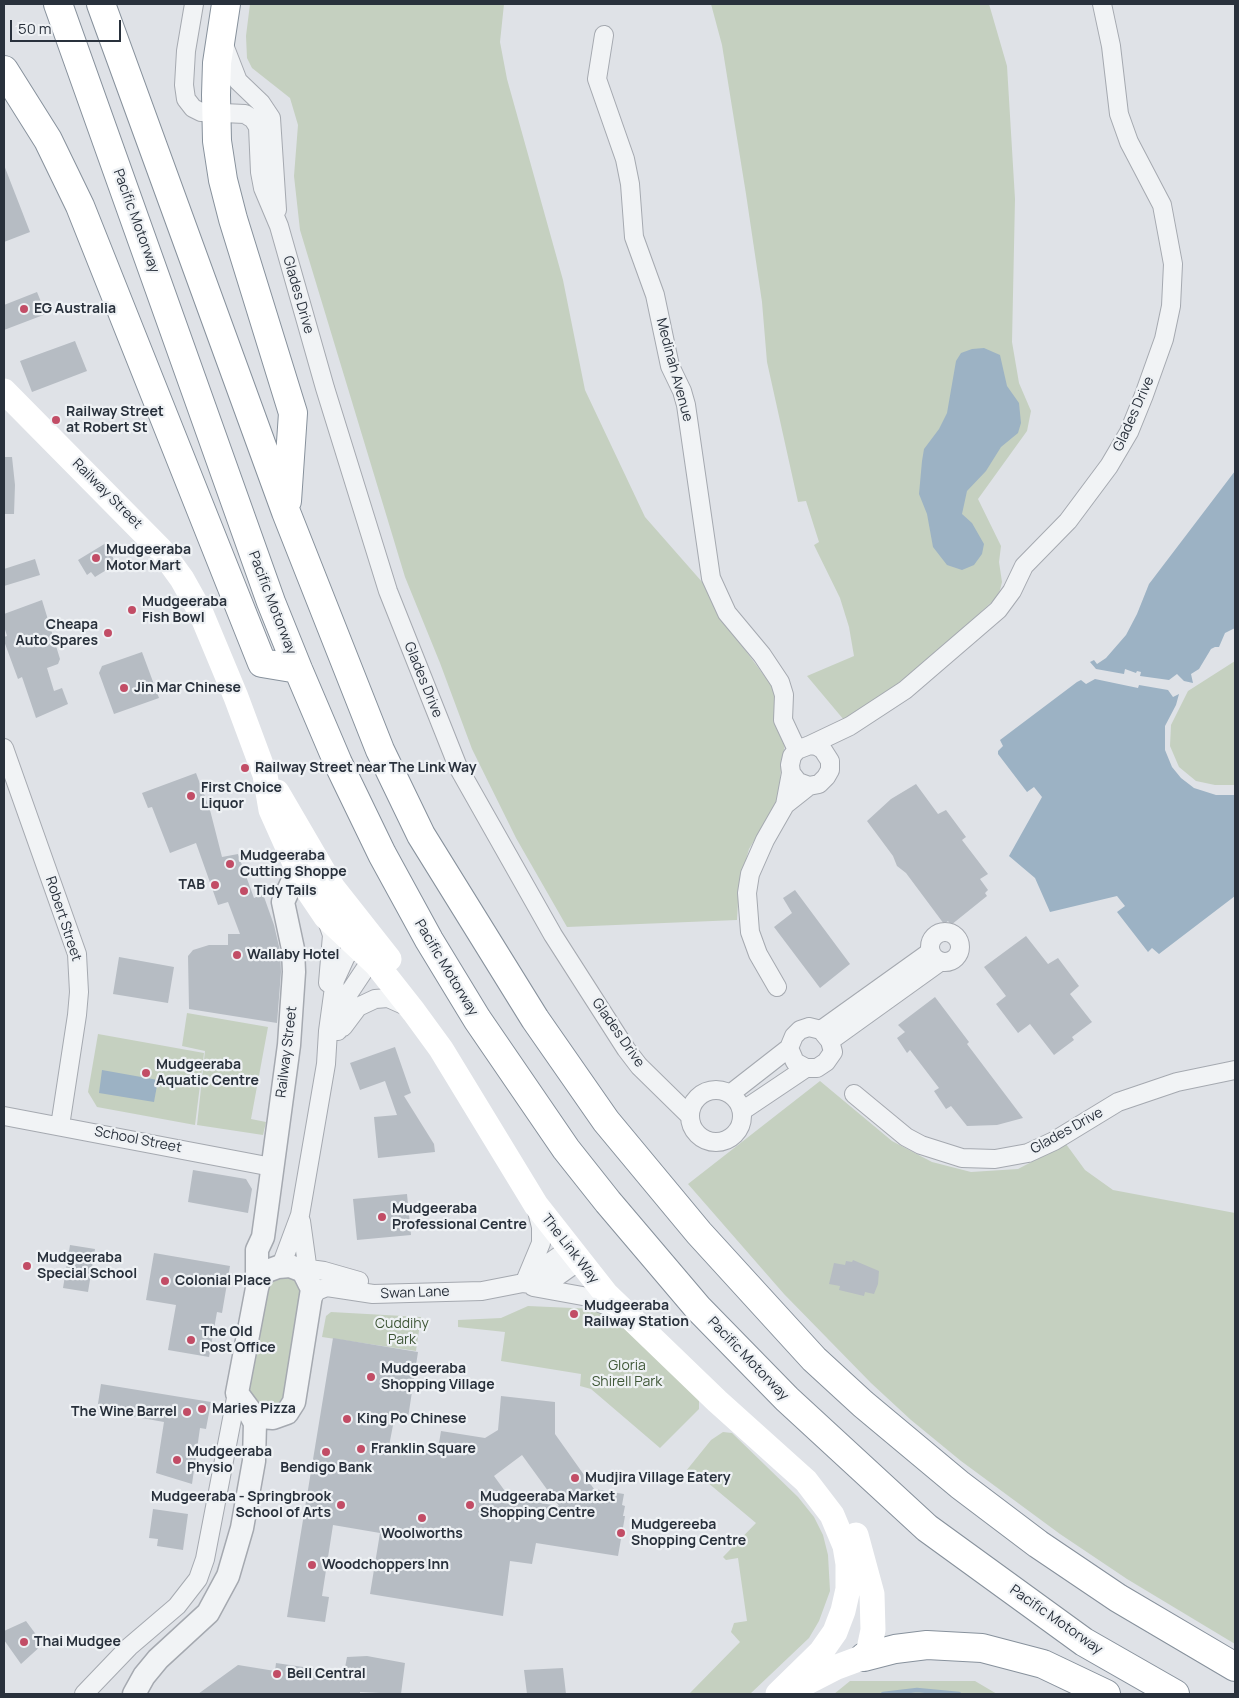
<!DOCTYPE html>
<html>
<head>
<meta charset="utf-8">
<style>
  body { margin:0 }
  #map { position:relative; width:1239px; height:1698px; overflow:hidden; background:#dfe2e7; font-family:Manrope,sans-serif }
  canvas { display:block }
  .frame { position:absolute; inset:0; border:5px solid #29313c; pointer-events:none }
  .scale { position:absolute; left:10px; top:20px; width:111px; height:22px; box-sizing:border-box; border:2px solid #29313c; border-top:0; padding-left:6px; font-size:15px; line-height:18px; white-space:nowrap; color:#29313c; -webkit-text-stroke:4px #eef1f4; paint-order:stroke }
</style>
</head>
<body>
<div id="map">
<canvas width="1239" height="1698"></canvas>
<div class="frame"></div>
<div class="scale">50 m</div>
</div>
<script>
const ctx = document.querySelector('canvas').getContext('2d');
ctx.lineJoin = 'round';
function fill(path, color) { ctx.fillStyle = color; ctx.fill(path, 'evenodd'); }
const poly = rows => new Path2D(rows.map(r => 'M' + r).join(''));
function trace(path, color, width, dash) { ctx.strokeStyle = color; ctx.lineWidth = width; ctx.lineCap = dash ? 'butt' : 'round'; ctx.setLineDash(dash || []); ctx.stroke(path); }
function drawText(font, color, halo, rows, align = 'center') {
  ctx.font = font + ' Manrope,sans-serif'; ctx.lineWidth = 4.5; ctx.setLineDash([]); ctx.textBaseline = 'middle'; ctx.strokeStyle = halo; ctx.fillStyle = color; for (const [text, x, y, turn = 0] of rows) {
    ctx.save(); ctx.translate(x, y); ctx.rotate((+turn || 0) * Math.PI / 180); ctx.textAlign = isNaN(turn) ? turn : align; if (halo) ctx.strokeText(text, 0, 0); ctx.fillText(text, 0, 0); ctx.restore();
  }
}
const green = poly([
  [250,4,504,4,500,42,507,79,563,280,585,390,645,517,703,583,720,616,777,693,775,715,785,745,781,765,780,789,773,810,749,849,739,884,737,920,567,927,516,838,472,749,440,663,405,577,300,230,294,176,298,125,290,98,252,68,247,58,246,36],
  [711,4,989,4,1007,66,1015,199,1012,342,1019,383,1031,411,1027,431,978,499,1001,546,999,562,1002,582,1000,590,995,599,932,657,891,690,844,720,807,676,854,656,849,627,840,598,814,545,819,542,806,501,798,502,767,362,762,302,746,194,722,45],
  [1235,661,1235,785,1215,785,1196,781,1179,767,1170,746,1171,725,1188,691],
  [187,1013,268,1027,251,1119,266,1122,263,1135,197,1125,205,1051,182,1046],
  [98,1034,204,1053,195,1125,97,1107,88,1092],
  [820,1081,892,1141,932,1162,971,1172,1018,1169,1066,1144,1085,1170,1113,1190,1235,1213,1235,1644,1127,1579,1060,1534,961,1461,911,1420,871,1383,784,1294,688,1184],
  [280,1275,296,1279,304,1288,282,1405,262,1408,246,1390,260,1290],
  [528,1306,595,1309,615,1319,695,1393,699,1401,699,1409,660,1448,591,1389,580,1386,581,1374,501,1361,505,1332,458,1327,458,1320,501,1318],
  [331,1312,421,1317,416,1351,322,1337,326,1316],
  [723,1432,732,1433,798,1497,814,1517,823,1535,828,1555,830,1591,819,1621,809,1638,750,1694,689,1694,740,1642,731,1632,734,1623,747,1621,738,1558,726,1560,723,1557,756,1523,701,1477,698,1481,686,1471,711,1440],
  [850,1681,975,1681,997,1694,834,1694]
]);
const water = poly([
  [984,348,1000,355,1007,386,1019,403,1021,423,1018,433,1001,447,986,471,967,491,962,514,972,523,984,544,982,554,974,565,962,570,947,565,933,547,927,514,919,494,922,461,924,449,939,429,947,413,956,361,961,353,972,349],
  [1235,471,1235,628,1225,633,1219,647,1215,647,1211,649,1199,669,1191,674,1193,683,1184,681,1177,674,1169,680,1140,676,1141,672,1137,671,1136,673,1125,669,1124,674,1096,669,1090,662,1094,660,1097,664,1106,658,1126,635,1137,614,1149,584],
  [1095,679,1138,688,1139,685,1168,690,1173,697,1179,694,1176,705,1165,726,1165,750,1172,767,1181,778,1194,788,1216,795,1235,795,1235,896,1159,954,1152,948,1148,952,1117,912,1125,906,1117,896,1050,912,1035,878,1009,856,1042,797,1034,787,1027,792,998,754,998,751,1003,746,1000,740,1077,682,1081,680,1086,684],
  [102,1070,158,1080,154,1102,99,1093]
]);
const stream = poly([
  [883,1694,917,1690,959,1694]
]);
const building = poly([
  [4,165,30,232,4,242],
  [37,292,46,314,4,330,4,305],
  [75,341,87,371,32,392,20,361],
  [4,457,12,457,15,485,14,514,4,514],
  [106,543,116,564,95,577,91,572,87,575,78,560],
  [35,559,40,575,4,586,4,569],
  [42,600,60,659,58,664,47,668,54,691,62,688,68,704,36,718,22,677,18,679,4,641,4,637,7,636,4,626,4,614],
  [142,652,159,698,114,714,99,673,102,666],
  [196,773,210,810,222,857,238,854,254,898,263,894,274,925,280,951,281,972,277,1023,189,1009,188,956,193,950,209,945,228,945,228,934,240,934,228,902,218,905,196,843,170,853,152,807,148,808,142,793],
  [916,784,938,814,946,810,966,837,962,840,988,874,980,879,988,890,985,893,987,896,951,925,948,921,944,924,906,873,897,866,893,856,867,821,891,799],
  [795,890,850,964,820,988,774,927,792,913,783,898],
  [1026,936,1048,964,1058,958,1079,986,1070,994,1092,1022,1072,1037,1074,1040,1054,1055,1030,1024,1018,1033,996,1004,1006,996,984,967],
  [119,957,174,967,168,1003,113,994],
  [935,997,969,1042,967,1044,1023,1118,997,1125,967,1126,951,1106,946,1109,934,1091,939,1088,910,1050,907,1053,897,1038,905,1032,898,1025],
  [395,1047,411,1093,404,1096,434,1144,435,1152,378,1158,374,1117,397,1115,385,1081,360,1090,350,1063],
  [193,1170,246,1179,252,1189,248,1213,188,1202],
  [407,1194,411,1235,357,1240,353,1199],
  [70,1245,95,1249,88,1292,63,1288],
  [154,1253,230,1266,222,1313,217,1312,209,1357,168,1350,176,1305,146,1300],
  [853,1260,879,1271,878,1284,874,1294,865,1292,864,1296,839,1290,840,1286,829,1284,834,1263,845,1265,846,1261,852,1262],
  [333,1338,418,1352,408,1418,395,1415,389,1446,437,1455,441,1431,485,1438,498,1430,501,1396,555,1402,555,1434,594,1489,624,1494,622,1505,625,1506,623,1516,625,1516,618,1556,536,1543,532,1564,510,1561,503,1616,370,1594,380,1533,333,1525,322,1596,329,1597,325,1622,287,1617],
  [522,1455,559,1506,510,1498,494,1476],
  [101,1384,211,1402,206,1429,200,1428,192,1484,156,1473,164,1422,97,1410],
  [153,1509,188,1514,183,1550,157,1546,158,1539,149,1538],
  [26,1621,43,1644,21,1664,4,1640,4,1631],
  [367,1656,405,1663,401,1694,360,1692,360,1694,198,1694,238,1665,275,1671,276,1663,344,1673,347,1657],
  [563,1668,566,1694,527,1694,524,1670]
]);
const minor = poly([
  [194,4,186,51,184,85,186,99,193,108,201,112,245,114,253,119,258,127,260,172,263,188,279,226,325,388,388,591,458,767,553,935,626,1049,639,1066,690,1116],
  [604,35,597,79,625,159,630,184,634,237,655,295,670,366,682,391,686,405,711,578,727,613,762,655,780,682,784,695,783,720,797,750],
  [224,45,238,81,261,103,271,118,277,210],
  [810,745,850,726,905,690,998,610,1012,591,1024,566,1068,521,1109,466,1129,432,1144,395,1164,339,1171,306,1173,264,1162,205,1129,142,1119,114,1111,46,1102,4],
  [4,748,77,954,79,992,77,1015,60,1126],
  [785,805,791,773,790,765,792,756,797,750,810,745,817,746,823,750,830,761,830,770,826,777,819,784,809,786,798,782,791,773],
  [326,918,332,935,328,983],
  '930 947a15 15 0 1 1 30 0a15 15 0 1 1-30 0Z',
  [777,987,758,954,750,932,747,893,750,874,765,840,785,805,809,786],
  [343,1027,358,1007,375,999,388,998,408,1007],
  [809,1027,821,1030,830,1041,833,1052,826,1062,817,1068,806,1068,795,1062,789,1048,794,1036,800,1030,809,1027],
  [821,1030,930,952],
  [338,1031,347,996,371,960],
  [830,1041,940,962],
  '690 1116a26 26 0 1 1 52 0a26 26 0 1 1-52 0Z',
  [730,1094,789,1048],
  [854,1094,906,1137,921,1145,962,1158,995,1159,1028,1153,1054,1141,1118,1102,1177,1082,1235,1070],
  [742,1111,806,1068],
  [4,1116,272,1167],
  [301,1221,309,1279],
  [281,1266,300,1215,326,1064,328,1031,335,980,346,956,357,946],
  [295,1267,324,1271,359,1281],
  [526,1279,541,1243,541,1227,537,1211],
  [526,1279,569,1249],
  [533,1287,588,1297,615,1310],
  [311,1299,317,1291,327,1287,373,1294,482,1291,523,1283,538,1285,558,1276,579,1261],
  [84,1694,129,1647,177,1606,198,1579,205,1559,237,1393]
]);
const tertiary = poly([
  [257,1288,260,1277,267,1271,278,1267,290,1266,303,1271,312,1289,294,1402,287,1413,273,1418,261,1417,251,1412,237,1393,257,1288,257,1250,263,1237,267,1208,289,1045,294,972,293,949,283,902,297,871],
  [134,1694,144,1676,158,1659,208,1613,228,1576,242,1528,254,1461,255,1423,248,1410]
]);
const secondary = poly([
  [4,391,161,550,182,579,201,613,236,697,265,775,271,810,305,886,326,917,377,965,414,1012,441,1049,536,1205,606,1294,717,1401,806,1481,832,1515,845,1546,848,1564,848,1589,843,1611,835,1632,821,1652,778,1694],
  [277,792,333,888,389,959],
  [800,1686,837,1667,864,1657,869,1649,873,1630,872,1594,856,1535]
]);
const motorway = poly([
  [58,4,271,602,298,669,338,763,382,854,429,940,477,1019,566,1149,608,1202,698,1308,787,1399,927,1528,1084,1642,1175,1694],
  [101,4,286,512,380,750,421,835,535,1019,606,1121,699,1233,814,1359,863,1404,960,1485,1038,1544,1118,1598,1235,1667],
  [226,4,217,63,216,95,217,141,223,180,233,219,293,413,287,501],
  [4,70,48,140,80,206,262,663,298,669],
  [864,1657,895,1649,927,1645,982,1648,1043,1664,1106,1694]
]);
const markers = [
  [24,309,5,"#c24d66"],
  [56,420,5,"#c24d66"],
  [96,558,5,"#c24d66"],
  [132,610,5,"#c24d66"],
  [108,633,5,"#c24d66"],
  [124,688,5,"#c24d66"],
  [245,768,5,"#c24d66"],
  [191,796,5,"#c24d66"],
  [230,864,5,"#c24d66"],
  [215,885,5,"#c24d66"],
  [244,891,5,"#c24d66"],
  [237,955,5,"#c24d66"],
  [146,1073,5,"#c24d66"],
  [382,1217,5,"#c24d66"],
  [27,1266,5,"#c24d66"],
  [165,1281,5,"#c24d66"],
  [574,1314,5,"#c24d66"],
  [191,1340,5,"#c24d66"],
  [371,1377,5,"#c24d66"],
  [202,1409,5,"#c24d66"],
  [187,1412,5,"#c24d66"],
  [347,1419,5,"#c24d66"],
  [361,1449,5,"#c24d66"],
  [326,1452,5,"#c24d66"],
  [177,1460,5,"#c24d66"],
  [575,1478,5,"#c24d66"],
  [341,1505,5,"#c24d66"],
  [470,1505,5,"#c24d66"],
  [422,1518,5,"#c24d66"],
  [621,1533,5,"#c24d66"],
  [312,1565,5,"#c24d66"],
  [24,1642,5,"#c24d66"],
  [277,1674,5,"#c24d66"]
];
const streetNames = [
  ["Pacific Motorway",136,221,70],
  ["Glades Drive",298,295,74],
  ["Medinah Avenue",674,370,75],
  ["Glades Drive",1134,414,-66],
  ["Railway Street",107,494,45],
  ["Pacific Motorway",272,603,69],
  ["Glades Drive",423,680,68],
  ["Robert Street",63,919,72],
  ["Pacific Motorway",446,968,59],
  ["Glades Drive",618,1033,55],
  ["Railway Street",287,1052,-83],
  ["Glades Drive",1067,1131,-29],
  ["School Street",138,1140,11],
  ["The Link Way",570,1249,52],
  ["Swan Lane",415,1293,-2],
  ["Pacific Motorway",748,1359,46],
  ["Pacific Motorway",1056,1620,35]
];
const poiNames = [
  ["EG Australia",34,309],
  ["Railway Street",66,412],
  ["at Robert St",66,428],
  ["Mudgeeraba",106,550],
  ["Motor Mart",106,566],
  ["Mudgeeraba",142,602],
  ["Fish Bowl",142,618],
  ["Cheapa",98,625,"right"],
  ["Auto Spares",98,641,"right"],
  ["Jin Mar Chinese",134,688],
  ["Railway Street near The Link Way",255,768],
  ["First Choice",201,788],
  ["Liquor",201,804],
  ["Mudgeeraba",240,856],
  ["Cutting Shoppe",240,872],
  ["TAB",205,885,"right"],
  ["Tidy Tails",254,891],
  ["Wallaby Hotel",247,955],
  ["Mudgeeraba",156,1065],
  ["Aquatic Centre",156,1081],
  ["Mudgeeraba",392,1209],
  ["Professional Centre",392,1225],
  ["Mudgeeraba",37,1258],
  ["Special School",37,1274],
  ["Colonial Place",175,1281],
  ["Mudgeeraba",584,1306],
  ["Railway Station",584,1322],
  ["The Old",201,1332],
  ["Post Office",201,1348],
  ["Mudgeeraba",381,1369],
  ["Shopping Village",381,1385],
  ["Maries Pizza",212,1409],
  ["The Wine Barrel",177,1412,"right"],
  ["King Po Chinese",357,1419],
  ["Franklin Square",371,1449],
  ["Mudgeeraba",187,1452],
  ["Physio",187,1468],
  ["Bendigo Bank",326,1468,"center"],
  ["Mudjira Village Eatery",585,1478],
  ["Mudgeeraba - Springbrook",331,1497,"right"],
  ["School of Arts",331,1513,"right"],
  ["Mudgeeraba Market",480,1497],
  ["Shopping Centre",480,1513],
  ["Mudgereeba",631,1525],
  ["Shopping Centre",631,1541],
  ["Woolworths",422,1534,"center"],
  ["Woodchoppers Inn",322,1565],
  ["Thai Mudgee",34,1642],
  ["Bell Central",287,1674]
];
const parkNames = [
  ["Cuddihy",402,1324],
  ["Park",402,1340],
  ["Gloria",627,1366],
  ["Shirell Park",627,1382]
];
fill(green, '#c5d0c0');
fill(water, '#9cb2c4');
trace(stream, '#9cb2c4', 4.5);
fill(building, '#b6bcc3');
trace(minor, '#a5a9b0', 20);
trace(tertiary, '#a5a9b0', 25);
trace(motorway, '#87919c', 30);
trace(minor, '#f1f3f5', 18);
trace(tertiary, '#f1f3f5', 22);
trace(secondary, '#fff', 25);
trace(motorway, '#fff', 28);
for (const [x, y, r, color] of markers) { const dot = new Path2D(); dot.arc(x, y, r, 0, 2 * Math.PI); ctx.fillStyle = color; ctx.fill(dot); trace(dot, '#eef1f4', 2); }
drawText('14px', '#29313c', '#eef1f4', streetNames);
drawText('bold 14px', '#29313c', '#eef1f4', poiNames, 'left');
drawText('14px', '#3f5737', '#eef1f4', parkNames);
</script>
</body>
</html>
